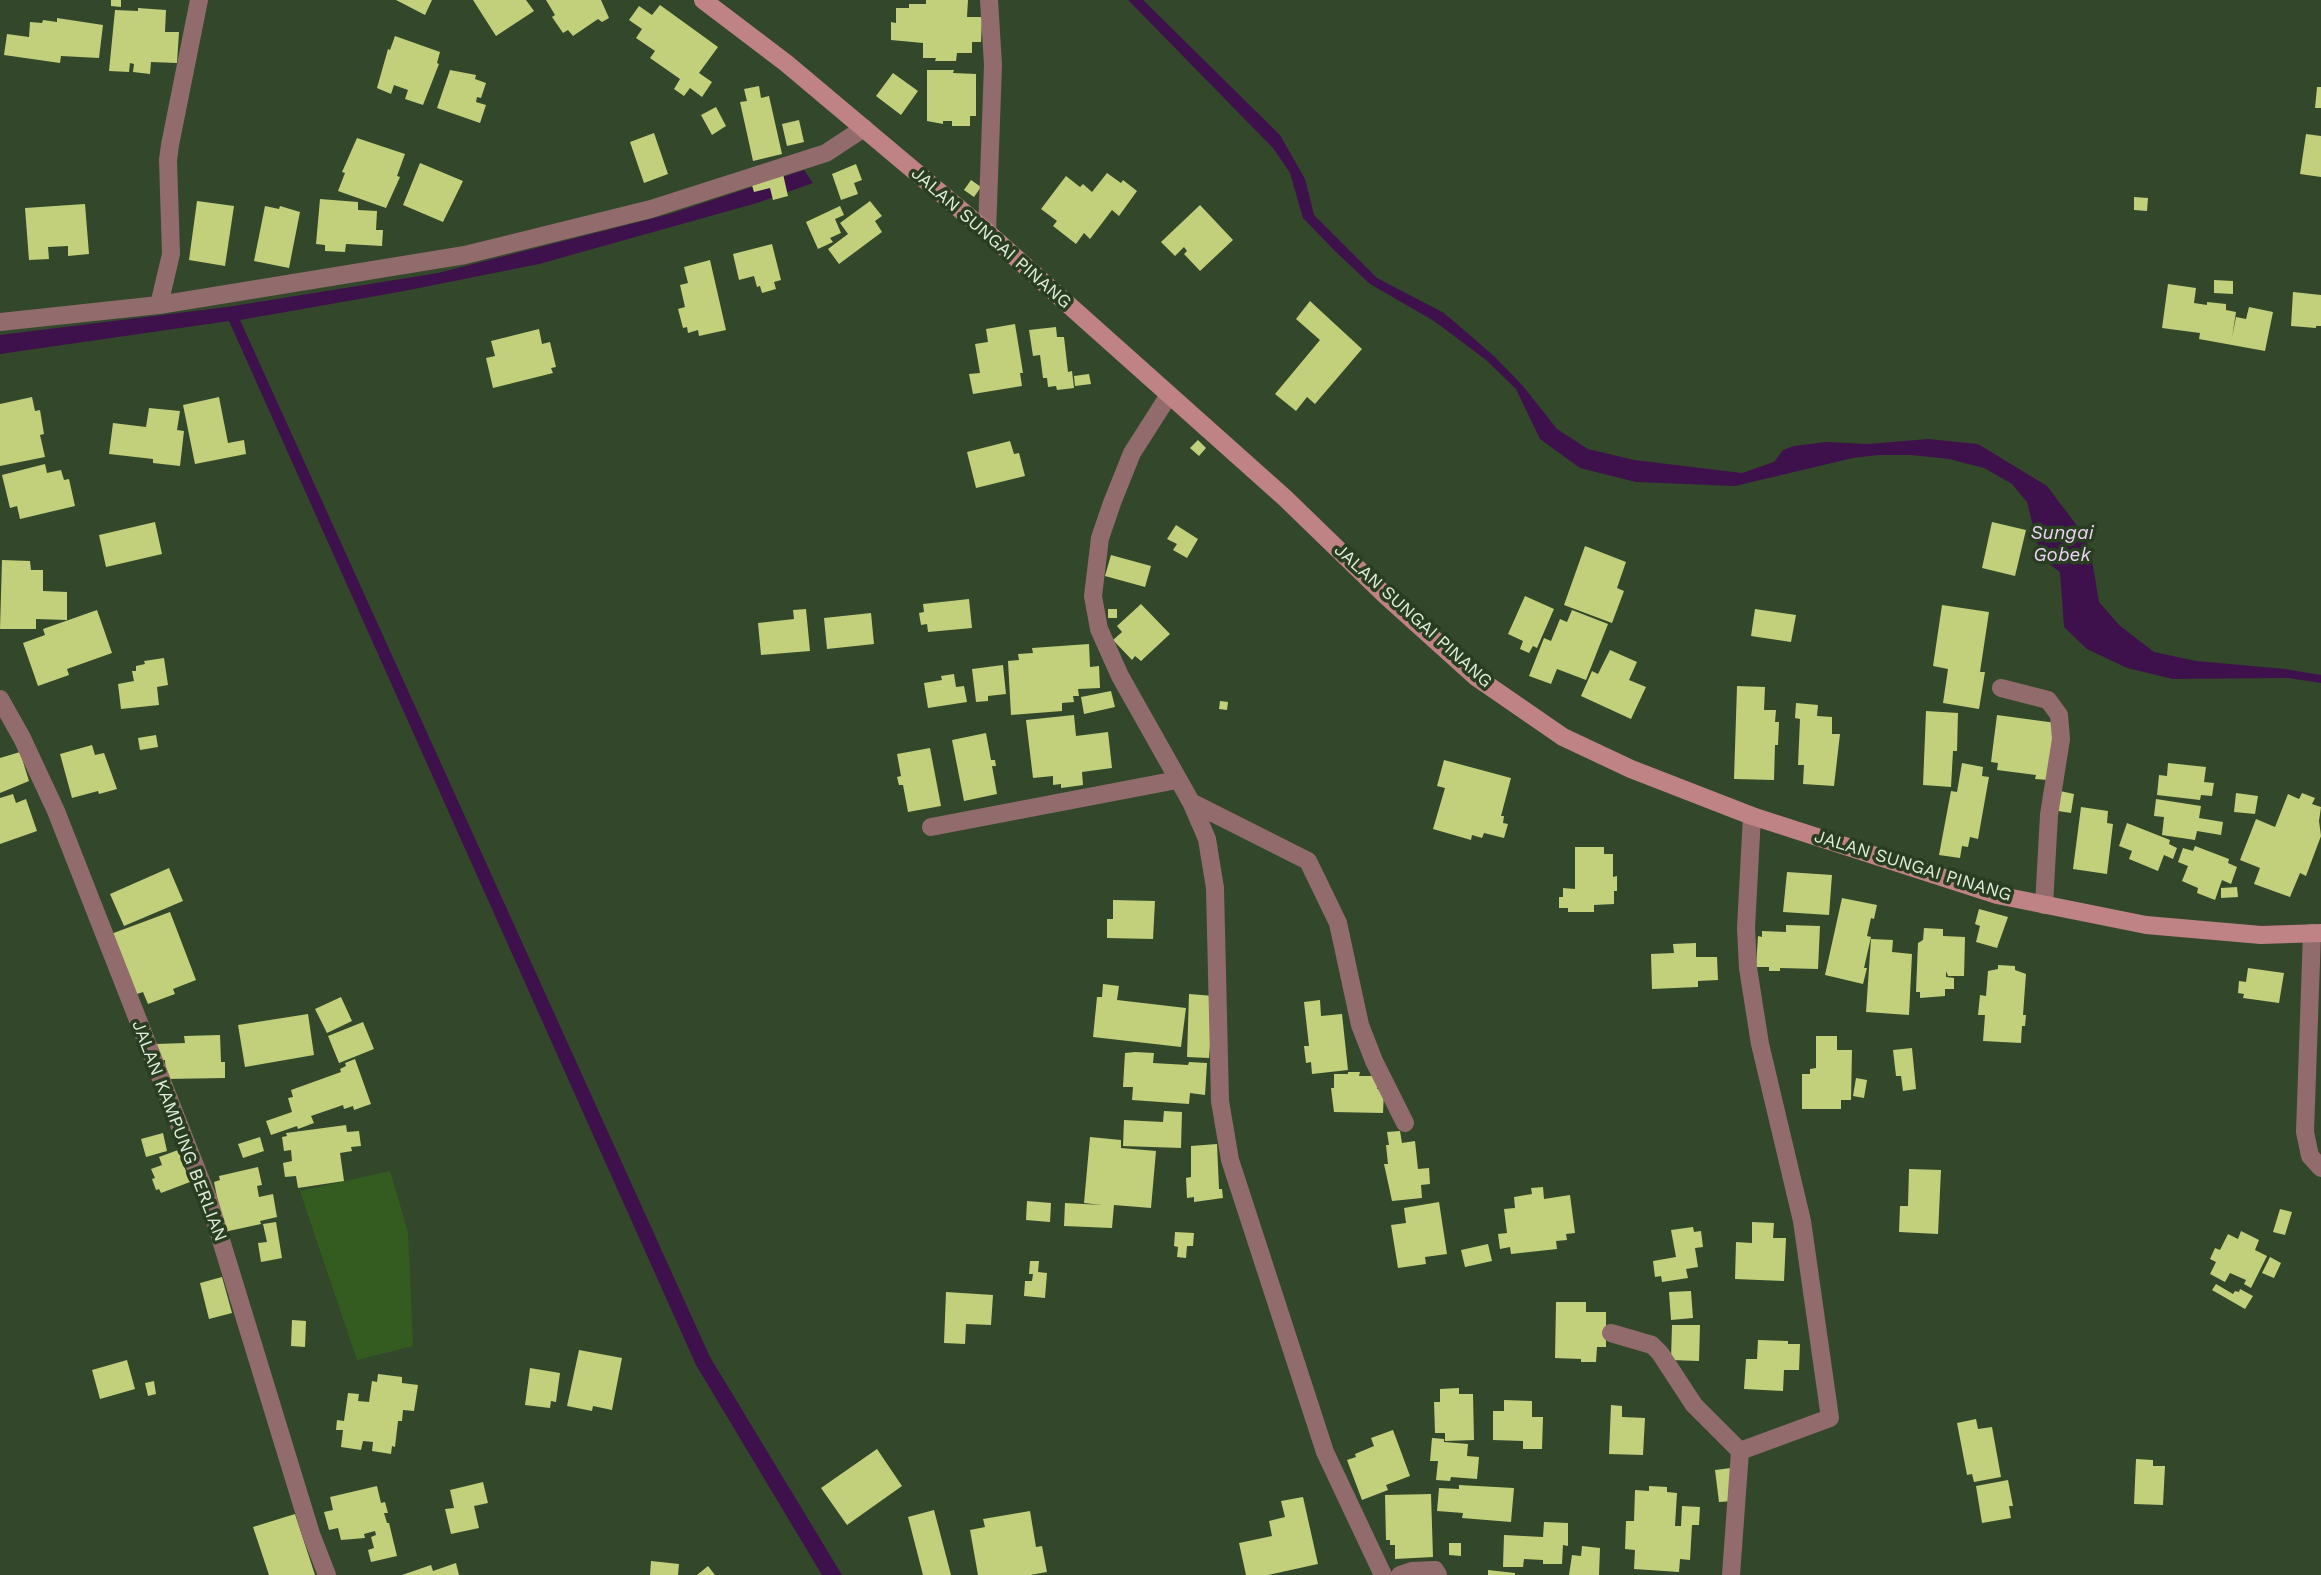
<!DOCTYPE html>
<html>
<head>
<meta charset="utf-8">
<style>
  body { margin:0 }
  canvas { display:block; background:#33472a }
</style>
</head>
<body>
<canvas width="2321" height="1575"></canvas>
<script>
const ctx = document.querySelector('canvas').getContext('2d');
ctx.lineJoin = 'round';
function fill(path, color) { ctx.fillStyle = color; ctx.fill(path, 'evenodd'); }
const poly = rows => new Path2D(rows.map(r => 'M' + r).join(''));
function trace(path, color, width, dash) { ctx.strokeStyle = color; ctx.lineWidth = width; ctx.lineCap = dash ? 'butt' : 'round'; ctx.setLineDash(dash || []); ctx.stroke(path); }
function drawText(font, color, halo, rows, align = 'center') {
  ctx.font = font + ' "Work Sans",sans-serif'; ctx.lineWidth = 7; ctx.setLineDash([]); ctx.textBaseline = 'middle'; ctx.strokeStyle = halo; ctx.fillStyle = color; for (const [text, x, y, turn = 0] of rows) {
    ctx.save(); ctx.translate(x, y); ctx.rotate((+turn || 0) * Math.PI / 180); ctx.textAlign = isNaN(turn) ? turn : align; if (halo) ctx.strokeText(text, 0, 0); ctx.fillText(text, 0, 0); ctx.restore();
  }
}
const green = poly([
  [390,1171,408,1232,413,1346,357,1360,300,1191]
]);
const water = poly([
  [1128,0,1143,0,1280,135,1305,179,1314,215,1377,278,1444,313,1494,356,1523,386,1557,429,1588,449,1634,460,1742,473,1774,462,1783,450,1794,446,1826,442,1868,444,1928,439,1978,444,2047,486,2084,535,2091,554,2099,602,2119,625,2154,652,2196,661,2285,669,2321,675,2321,683,2288,678,2173,679,2127,668,2087,649,2064,627,2060,572,2041,558,2027,502,2012,484,1984,468,1949,459,1911,455,1878,455,1853,458,1735,486,1636,482,1580,468,1540,439,1516,389,1486,360,1434,321,1370,284,1335,251,1303,218,1290,173,1273,148],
  [804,170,813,183,757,203,539,264,399,292,240,320,710,1357,842,1575,822,1575,696,1365,229,321,0,354,0,335,227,307,438,273,670,214]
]);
const building = poly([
  [111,0,121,0,121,7,111,6],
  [396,0,432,0,425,15],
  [473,0,526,0,534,11,496,36],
  [546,0,601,0,609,18,602,22,598,19,573,36,568,30,563,33,552,17,555,15],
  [926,0,968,0,967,17,982,17,981,42,972,42,972,53,957,53,956,61,935,61,936,58,923,58,923,43,891,40,891,22,896,23,896,8,909,8,909,4,926,4],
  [660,5,718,47,699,73,712,82,702,97,690,88,684,96,674,89,680,79,650,58,655,51,636,38,642,29,629,20,639,6,652,15],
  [138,8,166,10,165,32,179,32,177,63,151,62,150,74,133,72,134,64,130,63,129,72,109,71,115,10,138,11],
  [57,18,103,25,99,58,61,56,60,63,4,55,7,34,29,37,30,22,42,23,43,20,57,22],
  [395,36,440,52,437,63,439,64,423,105,405,99,408,90,394,85,391,94,377,88,388,49,390,50],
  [450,70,476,75,475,79,486,83,481,98,477,97,476,102,486,105,480,123,437,108],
  [927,70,954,70,953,73,976,74,976,116,970,116,970,126,952,126,952,121,943,121,943,124,927,121],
  [893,73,918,91,901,115,876,96],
  [759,86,761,98,769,96,782,154,753,161,740,102,747,101,744,89],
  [2317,87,2321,87,2321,108,2315,108],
  [716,107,726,126,712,135,701,115],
  [799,120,804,142,787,146,782,124],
  [654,133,668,174,644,183,630,142],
  [2306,134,2321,136,2321,177,2300,174],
  [357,138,405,154,397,176,400,177,386,208,338,191,345,173,342,172],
  [420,163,463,181,443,222,403,205],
  [856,164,862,180,854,183,858,194,841,200,832,174],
  [1107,173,1121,183,1123,180,1137,191,1119,216,1112,210,1090,239,1084,233,1076,244,1053,226,1057,221,1041,209,1066,176,1080,187,1083,184,1092,192],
  [783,174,788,196,773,200,770,188,754,192,751,182],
  [971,180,981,187,974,197,964,190],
  [2134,197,2148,198,2147,211,2134,210],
  [320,199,358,202,358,210,377,211,376,230,383,230,382,246,346,244,345,252,325,251,325,245,316,244],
  [197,201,234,206,225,266,189,260],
  [870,201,882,216,875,221,882,232,839,264,828,249,848,234,840,223],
  [85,204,89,254,68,256,68,246,48,247,49,259,29,260,25,208],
  [1200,205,1233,240,1200,271,1184,254,1187,251,1184,247,1175,256,1161,242],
  [265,206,279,209,280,206,300,212,289,268,254,261],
  [840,206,844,215,835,219,841,233,830,238,833,242,818,249,806,222],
  [772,244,781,280,774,282,776,289,762,293,760,286,757,287,754,276,739,280,733,254],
  [710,260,726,330,699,336,698,330,688,333,687,327,683,328,678,309,685,307,680,285,688,283,684,267],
  [2214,280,2233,281,2233,294,2214,293],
  [2168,284,2196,288,2194,303,2207,305,2207,302,2226,304,2226,310,2236,312,2232,338,2236,317,2246,319,2249,307,2273,312,2265,351,2199,339,2200,333,2162,328],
  [2293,292,2321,295,2321,326,2316,326,2316,328,2291,326],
  [1310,301,1362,349,1315,404,1307,397,1296,411,1275,394,1320,340,1296,319],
  [1015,324,1023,373,1020,373,1022,386,973,394,969,374,980,373,975,344,988,342,986,329],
  [1056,327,1057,337,1064,337,1068,372,1072,371,1074,388,1057,390,1056,386,1048,387,1047,378,1043,378,1040,355,1033,356,1029,330],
  [539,329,542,344,550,342,556,367,551,368,553,373,493,388,486,358,495,356,491,341],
  [1089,374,1091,384,1075,386,1074,376],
  [32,397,35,411,40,410,44,434,40,435,45,457,0,466,0,404],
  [219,397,228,443,244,440,246,454,195,464,183,405],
  [149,408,180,411,177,430,184,431,180,466,153,463,153,459,109,454,113,423,146,427],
  [1198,440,1206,448,1199,456,1190,448],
  [1010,441,1014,454,1019,453,1025,476,976,488,967,452],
  [45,464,47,473,61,470,64,480,69,479,75,506,20,519,17,506,10,508,2,475],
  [155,522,162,554,106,567,99,535],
  [1992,522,2026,530,2015,576,1982,568],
  [1176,525,1198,539,1187,558,1173,550,1177,544,1167,539],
  [1585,546,1626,562,1617,588,1624,591,1612,623,1564,605],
  [1111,555,1151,566,1145,587,1105,576],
  [2,560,30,561,31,570,43,570,43,591,67,592,67,620,36,619,36,629,0,629],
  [1525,596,1554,609,1537,648,1533,646,1529,653,1520,649,1523,641,1508,634],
  [969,599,972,628,928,632,927,624,921,625,919,613,924,612,923,604],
  [1141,604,1170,634,1141,661,1135,656,1132,660,1113,640,1122,632,1117,626],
  [1942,605,1989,612,1980,672,1985,672,1979,709,1943,703,1948,669,1933,666],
  [806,609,810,651,761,655,758,623,794,619,793,610],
  [1108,609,1117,609,1117,618,1108,618],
  [1755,609,1796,615,1791,642,1751,636],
  [97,610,112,653,67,669,69,675,38,686,23,643,45,635,43,629],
  [1572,610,1608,624,1586,680,1557,669,1551,684,1529,676,1544,638,1551,641,1560,619,1567,622],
  [871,613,874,644,827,649,824,618],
  [1089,644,1090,667,1099,666,1100,688,1078,689,1079,696,1073,696,1074,702,1062,703,1062,711,1011,715,1008,661,1019,660,1018,654,1033,653,1032,648],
  [1610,650,1637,662,1629,680,1646,687,1631,719,1581,696,1592,671,1598,674],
  [164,658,168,685,157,687,159,705,121,709,118,684,134,681,132,671,136,671,136,666,145,664,144,661],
  [1003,665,1006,694,988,696,988,701,976,702,972,669],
  [954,674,956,687,964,686,967,702,928,708,924,683,942,680,941,676],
  [1737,686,1765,687,1764,710,1776,710,1775,722,1779,722,1778,745,1775,745,1774,780,1734,779],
  [1111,691,1115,707,1084,714,1081,697],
  [1220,701,1228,702,1227,710,1219,709],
  [1796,703,1818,705,1817,716,1832,717,1832,734,1840,734,1834,786,1803,784,1804,765,1798,765,1800,719,1795,718],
  [1926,711,1958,713,1957,751,1953,751,1951,787,1923,785],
  [1074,715,1076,736,1108,732,1112,768,1082,772,1083,785,1061,788,1061,784,1053,785,1053,776,1033,778,1026,720],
  [1997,715,2056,723,2049,780,2035,779,2036,775,1997,770,1998,763,1991,762],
  [986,733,991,760,995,760,996,766,992,766,997,794,964,801,952,740],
  [156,735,158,747,140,750,138,738],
  [92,745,95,755,104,753,117,789,99,794,98,791,72,798,60,754],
  [930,748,941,806,908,812,903,785,899,785,897,777,901,776,897,754],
  [20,752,29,781,0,793,0,758],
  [1444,760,1511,778,1501,816,1504,816,1503,823,1508,824,1504,838,1484,833,1482,838,1472,835,1471,840,1433,829,1445,788,1437,786],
  [1962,763,1983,767,1982,776,1989,777,1978,839,1970,837,1968,847,1962,846,1960,858,1939,855,1951,791,1957,792],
  [2168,763,2206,767,2204,782,2214,783,2212,796,2201,795,2200,800,2157,795,2159,775,2167,776],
  [2060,791,2074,794,2071,813,2058,811],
  [2236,793,2258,796,2255,814,2234,812],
  [2302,793,2315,798,2312,804,2321,807,2319,821,2321,836,2306,876,2300,873,2290,897,2254,884,2260,868,2240,860,2256,819,2275,827,2288,794,2299,799],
  [13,794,16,803,26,799,37,831,0,844,0,798],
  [2156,799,2201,806,2199,818,2223,822,2221,835,2197,831,2195,840,2162,835,2164,817,2154,816],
  [2081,807,2108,811,2107,823,2113,824,2107,874,2073,869],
  [2127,823,2170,840,2169,844,2177,848,2173,859,2164,855,2158,871,2129,859,2132,851,2119,846],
  [2195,846,2229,859,2228,863,2237,867,2231,884,2222,880,2215,900,2197,893,2198,888,2182,881,2188,866,2178,862,2183,848,2193,851],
  [1575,847,1604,847,1604,854,1613,854,1613,877,1617,876,1617,891,1614,891,1614,904,1594,905,1594,912,1568,912,1568,908,1559,908,1559,897,1563,897,1563,888,1575,889],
  [169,868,183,901,124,926,110,894],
  [1787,872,1832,875,1829,915,1783,912],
  [2237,887,2238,897,2221,898,2221,888],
  [1842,898,1877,905,1874,919,1871,918,1867,936,1871,937,1864,968,1867,968,1863,984,1825,975],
  [1113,900,1155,901,1153,939,1107,938,1107,919,1113,919],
  [1979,909,2008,917,1997,948,1976,942,1980,926,1975,924],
  [170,912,196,980,173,989,175,994,148,1004,143,992,134,995,111,934],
  [1786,925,1820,926,1818,969,1780,968,1780,971,1769,971,1769,967,1756,967,1758,936,1762,937,1762,931,1786,932],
  [1924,928,1943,929,1943,936,1965,937,1964,976,1948,976,1946,971,1946,977,1954,978,1954,989,1945,989,1945,996,1920,998,1920,992,1916,992,1918,943,1923,940],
  [1871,939,1893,940,1892,952,1912,954,1909,1015,1866,1012],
  [1696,943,1696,957,1717,957,1718,980,1698,981,1698,987,1652,989,1651,954,1674,953,1673,944],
  [1998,965,2015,966,2015,970,2026,974,2023,1015,2026,1015,2025,1026,2022,1026,2021,1043,1983,1041,1985,1015,1978,1015,1980,995,1986,996,1988,971,1998,969],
  [2248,968,2284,973,2279,1003,2243,998,2244,994,2238,993,2239,981,2246,982],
  [1103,984,1119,986,1117,1000,1186,1008,1181,1047,1093,1037,1097,997,1102,997],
  [1189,994,1214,996,1209,1058,1187,1057],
  [341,997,352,1021,327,1033,315,1009],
  [1320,1000,1321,1016,1342,1014,1348,1070,1312,1074,1311,1062,1306,1063,1304,1046,1309,1046,1304,1002],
  [308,1014,314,1055,245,1067,238,1025],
  [363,1022,374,1049,339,1063,328,1036],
  [220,1035,221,1062,225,1062,225,1078,166,1079,165,1060,157,1060,156,1044,185,1043,184,1036],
  [1816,1036,1837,1036,1837,1050,1852,1050,1851,1100,1841,1100,1841,1109,1802,1109,1802,1074,1810,1074,1810,1069,1816,1068],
  [1912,1048,1916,1089,1903,1091,1901,1076,1896,1076,1893,1050],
  [1135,1052,1154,1053,1153,1063,1188,1065,1189,1062,1207,1063,1205,1095,1190,1093,1189,1104,1132,1100,1133,1087,1123,1087,1125,1053],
  [355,1059,371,1104,354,1110,353,1106,344,1109,343,1105,311,1116,314,1123,298,1129,297,1126,271,1135,266,1121,292,1112,288,1098,293,1097,291,1090,341,1072,340,1069,346,1066,345,1063],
  [1348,1072,1360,1072,1359,1076,1377,1076,1377,1089,1384,1089,1383,1113,1334,1112,1331,1088,1334,1088,1334,1074,1348,1074],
  [1856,1078,1867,1080,1864,1098,1853,1096],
  [1164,1111,1182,1112,1181,1148,1123,1146,1124,1120,1163,1122],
  [346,1125,347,1132,359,1131,361,1146,351,1147,352,1151,340,1153,344,1181,298,1188,296,1176,285,1177,283,1163,292,1161,291,1150,284,1151,282,1137,287,1136,286,1133],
  [1400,1131,1402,1143,1415,1141,1418,1169,1429,1168,1430,1184,1421,1185,1422,1198,1392,1201,1384,1164,1388,1164,1386,1145,1389,1145,1387,1132],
  [163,1133,167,1151,146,1157,141,1139],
  [260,1137,264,1151,243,1158,238,1144],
  [1090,1137,1121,1140,1121,1148,1156,1151,1151,1208,1114,1205,1112,1228,1064,1226,1065,1203,1102,1205,1084,1203],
  [1217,1144,1219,1189,1222,1189,1223,1198,1194,1202,1194,1197,1187,1198,1186,1178,1191,1177,1191,1146],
  [178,1150,190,1182,161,1193,159,1189,156,1190,152,1179,155,1178,151,1169,162,1165,159,1157],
  [258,1167,262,1185,257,1186,259,1197,273,1194,277,1217,260,1221,261,1224,224,1232,214,1182,220,1180,219,1176],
  [1909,1169,1941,1170,1938,1234,1899,1232,1900,1206,1908,1206],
  [1543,1187,1544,1199,1570,1195,1575,1233,1566,1234,1567,1240,1556,1241,1557,1249,1511,1254,1510,1247,1500,1249,1498,1234,1507,1233,1504,1209,1515,1208,1514,1197,1532,1194,1531,1188],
  [1027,1201,1051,1203,1050,1222,1026,1220],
  [1439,1202,1447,1254,1425,1257,1426,1264,1398,1268,1391,1225,1406,1223,1404,1208],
  [2280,1209,2292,1212,2285,1235,2273,1232],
  [276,1222,282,1258,261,1262,258,1243,267,1242,263,1224],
  [1752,1222,1774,1223,1773,1238,1786,1238,1784,1281,1735,1279,1736,1242,1752,1243],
  [1693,1227,1694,1232,1701,1231,1703,1247,1695,1248,1698,1267,1686,1269,1688,1278,1662,1282,1661,1276,1655,1277,1653,1261,1676,1257,1671,1230],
  [2241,1231,2259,1240,2255,1250,2267,1256,2251,1288,2244,1284,2246,1280,2230,1273,2225,1282,2210,1274,2216,1262,2210,1259,2215,1248,2220,1250,2228,1234,2238,1239],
  [1175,1232,1194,1233,1193,1246,1187,1246,1186,1258,1177,1257,1178,1247,1174,1246],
  [1488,1244,1492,1261,1465,1267,1461,1250],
  [2270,1257,2281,1263,2274,1278,2262,1273],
  [1030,1261,1039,1261,1038,1272,1047,1273,1045,1298,1024,1296,1025,1281,1032,1281,1033,1274,1029,1274],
  [222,1277,232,1313,209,1319,200,1283],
  [2216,1284,2233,1294,2235,1291,2239,1292,2240,1289,2253,1296,2245,1309,2212,1290],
  [1691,1291,1693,1318,1671,1320,1669,1292],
  [946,1292,993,1295,991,1325,966,1324,965,1344,944,1343],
  [1556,1302,1586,1302,1586,1312,1606,1312,1606,1347,1597,1347,1596,1362,1581,1362,1581,1359,1555,1358],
  [292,1320,306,1321,305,1347,291,1346],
  [1672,1325,1700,1325,1699,1361,1671,1360],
  [1758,1340,1788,1341,1788,1344,1800,1344,1799,1370,1784,1370,1783,1391,1744,1389,1746,1359,1757,1359],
  [579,1350,622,1358,612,1410,593,1406,592,1411,567,1406],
  [127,1360,135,1389,100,1399,92,1370],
  [530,1368,560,1373,556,1402,551,1401,550,1408,525,1405],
  [378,1374,402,1377,402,1383,418,1385,414,1411,403,1410,402,1421,398,1421,395,1447,392,1446,391,1454,372,1451,373,1442,363,1441,361,1450,341,1447,343,1430,336,1430,337,1420,344,1421,348,1393,359,1394,358,1401,369,1402,372,1381,377,1382],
  [154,1381,156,1394,148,1396,145,1383],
  [1459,1388,1459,1394,1473,1394,1474,1440,1445,1441,1445,1433,1435,1433,1434,1402,1440,1402,1440,1389],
  [1504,1400,1532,1401,1532,1417,1543,1417,1542,1449,1523,1449,1523,1441,1493,1440,1493,1411,1504,1411],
  [1611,1405,1622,1406,1622,1417,1645,1418,1643,1455,1609,1454],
  [1976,1419,1978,1429,1992,1427,2001,1477,1974,1482,1972,1474,1967,1475,1957,1423],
  [1393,1430,1410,1476,1386,1485,1388,1490,1362,1500,1347,1460,1356,1457,1355,1454,1374,1446,1371,1438],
  [1432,1438,1444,1439,1444,1442,1468,1444,1467,1456,1479,1457,1477,1479,1451,1477,1450,1481,1436,1480,1438,1461,1430,1461],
  [877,1449,902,1486,847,1525,821,1488],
  [2136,1459,2153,1460,2153,1466,2165,1466,2163,1505,2134,1504],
  [1731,1468,1734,1501,1719,1502,1715,1470],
  [2008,1480,2013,1506,2009,1506,2011,1518,1982,1523,1976,1486],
  [483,1482,488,1503,474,1506,479,1528,451,1534,445,1509,454,1508,450,1490],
  [1459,1485,1514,1488,1511,1522,1462,1518,1463,1513,1437,1511,1439,1488,1459,1489],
  [377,1486,381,1503,385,1502,388,1513,384,1513,387,1523,389,1523,397,1556,371,1562,368,1550,374,1548,371,1537,376,1535,375,1531,364,1534,365,1538,341,1540,338,1528,329,1530,324,1512,333,1510,330,1497],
  [1649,1486,1667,1487,1667,1492,1677,1493,1675,1526,1681,1526,1682,1506,1700,1507,1699,1525,1692,1525,1690,1560,1680,1559,1679,1572,1634,1569,1635,1550,1625,1549,1626,1521,1634,1521,1635,1490,1649,1491],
  [1431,1494,1433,1557,1395,1559,1395,1545,1390,1545,1390,1540,1386,1540,1385,1495],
  [1303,1497,1318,1564,1268,1575,1246,1575,1239,1543,1272,1536,1269,1521,1285,1517,1281,1501],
  [934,1510,951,1575,923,1575,908,1517],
  [1030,1511,1036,1547,1042,1546,1047,1572,1030,1575,978,1575,970,1530,985,1527,983,1519],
  [295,1514,315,1575,269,1575,253,1527],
  [1544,1522,1568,1523,1568,1546,1563,1545,1562,1564,1543,1564,1543,1560,1524,1559,1523,1567,1503,1567,1504,1535,1543,1537],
  [1449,1543,1461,1543,1461,1556,1449,1555],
  [1582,1546,1600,1548,1599,1575,1569,1575,1572,1555,1581,1556],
  [651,1561,679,1564,678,1575,650,1575],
  [456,1563,459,1575,402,1575,431,1565,433,1571],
  [708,1566,715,1575,697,1575],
  [1488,1570,1515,1573,1515,1575,1488,1575]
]);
const street = poly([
  [987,232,993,65,989,0],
  [159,305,171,254,168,160,170,145,199,0],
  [0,322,159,305,465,255,651,209,826,153,864,128],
  [1169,395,1132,453,1112,503,1100,538,1093,596,1099,629,1120,676,1191,802,1207,839,1215,888,1220,1101,1230,1160,1325,1452,1383,1575],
  [2001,688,2048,700,2059,715,2061,739,2049,815,2044,905],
  [0,699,22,738,56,811,209,1201,311,1534,327,1575],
  [1191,802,1308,861,1338,923,1360,1025,1374,1061,1405,1123],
  [931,827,1177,780],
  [2312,933,2305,1132,2310,1156,2321,1168],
  [1611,1333,1652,1345,1660,1353,1694,1405,1740,1451,1731,1575],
  [1740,1451,1830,1418,1802,1221,1760,1044,1748,968,1746,928,1752,816],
  [1400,1575,1412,1571,1435,1570,1438,1575]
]);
const secondary = poly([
  [703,0,786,63,987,232,1285,498,1385,595,1476,677,1563,737,1631,769,1752,816,1997,895,2146,925,2261,935,2321,933]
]);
const streetNames = [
  ["JALAN SUNGAI PINANG",991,238,41],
  ["JALAN SUNGAI PINANG",1413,616,42],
  ["JALAN SUNGAI PINANG",1913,866,17],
  ["JALAN KAMPUNG BERLIAN",179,1131,69]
];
const waterNames = [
  ["Sungai",2062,533],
  ["Gobek",2062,555]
];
fill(green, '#345c20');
fill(water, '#3e114c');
fill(building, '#c2d07c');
trace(street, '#926c6d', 18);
trace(secondary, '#bf8385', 18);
drawText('18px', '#e1eddc', '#293d20', streetNames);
drawText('italic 19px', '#eed4f8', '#293d20', waterNames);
</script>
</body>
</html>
